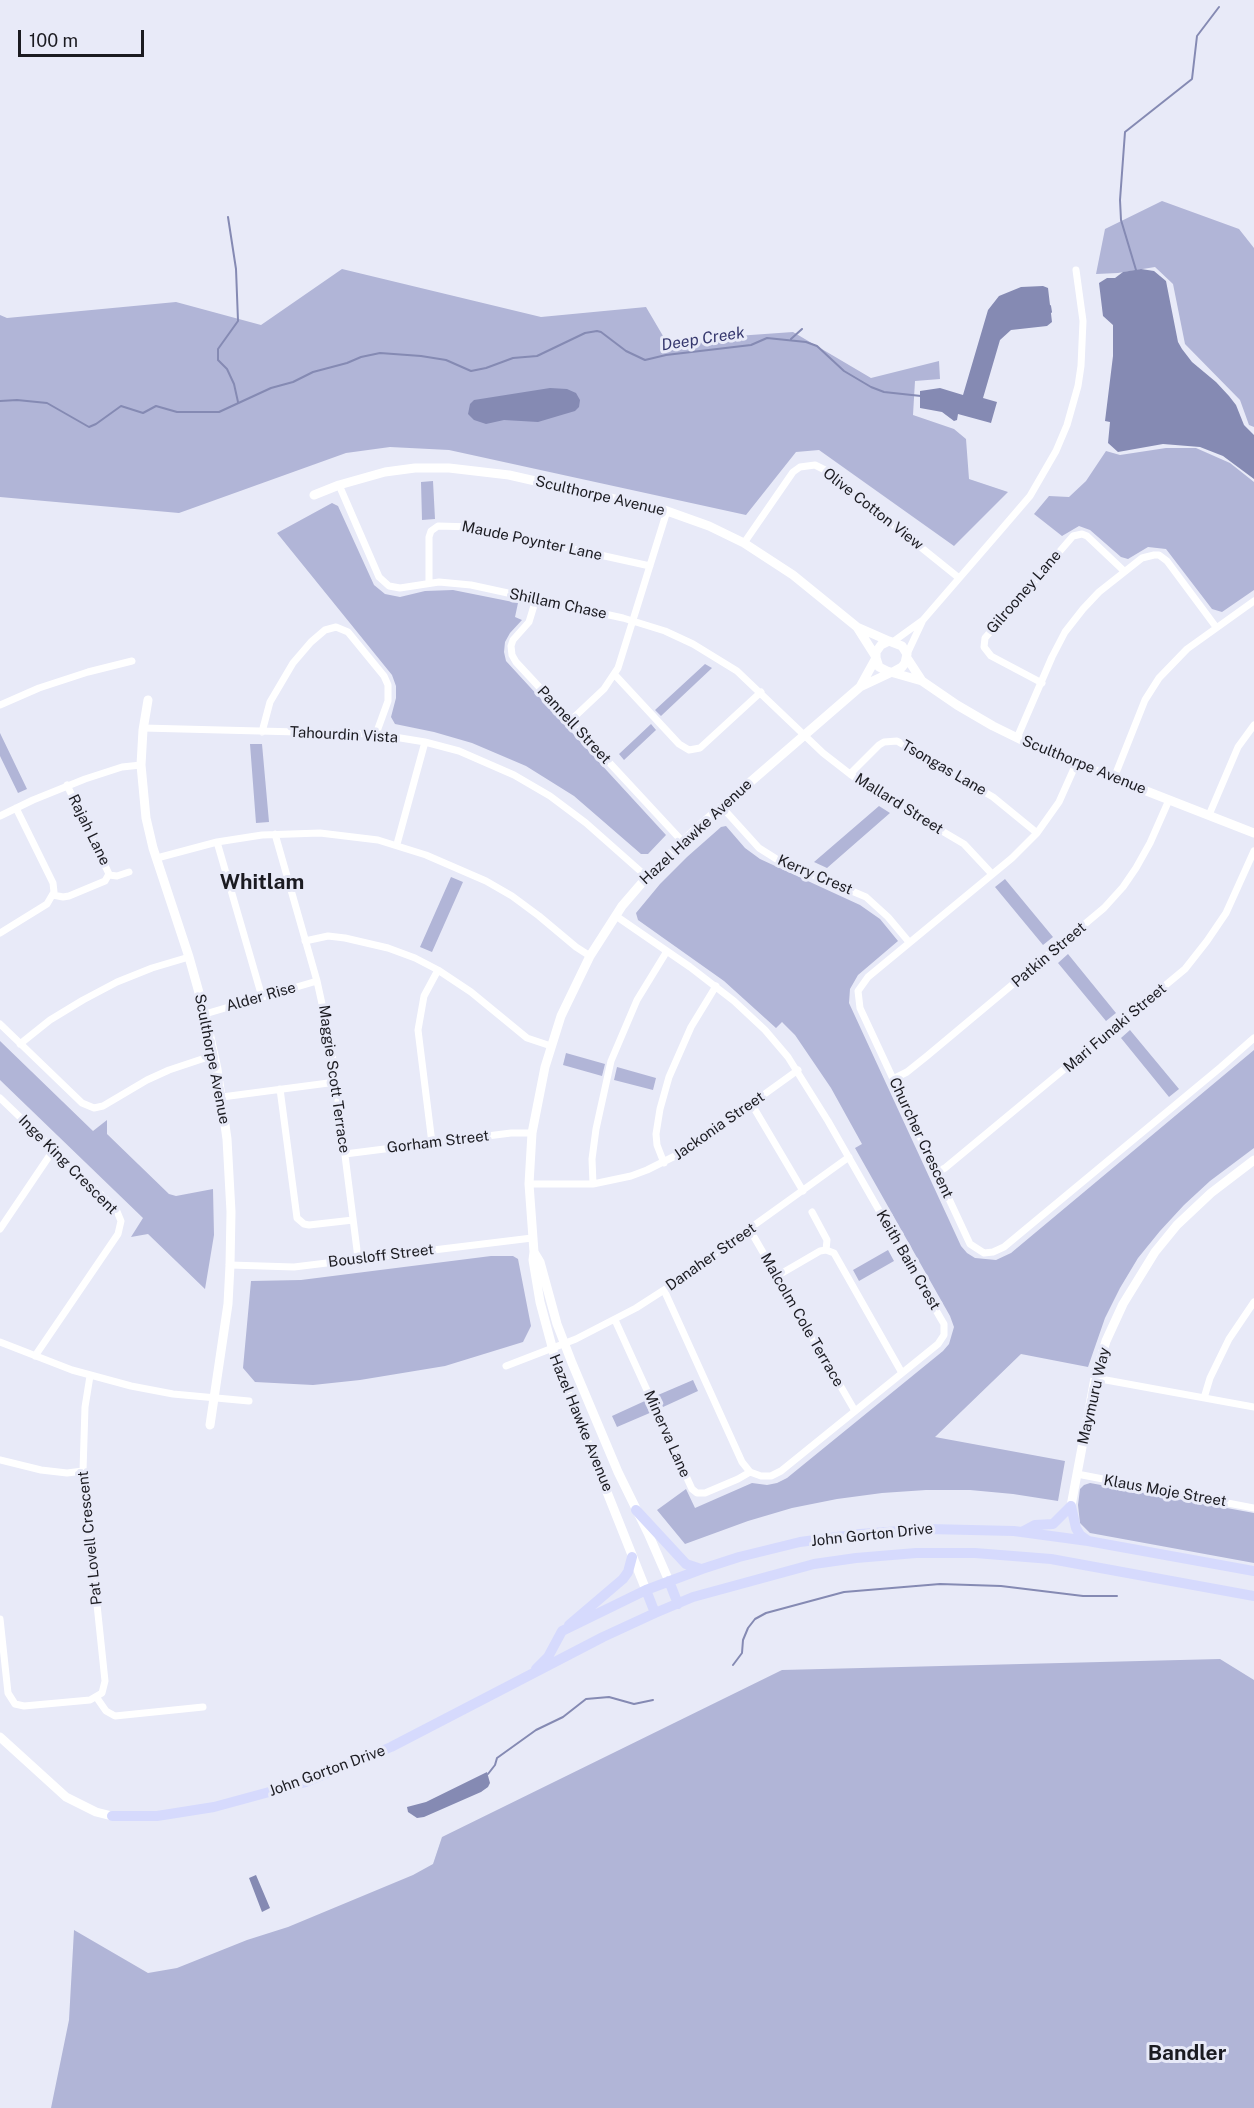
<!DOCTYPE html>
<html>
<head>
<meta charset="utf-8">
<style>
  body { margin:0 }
  #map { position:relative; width:1254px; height:2108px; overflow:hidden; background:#e8eaf8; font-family:"Public Sans",sans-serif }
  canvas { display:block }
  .scale { position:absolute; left:18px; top:30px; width:126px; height:27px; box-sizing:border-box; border:3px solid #1b1b21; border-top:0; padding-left:8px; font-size:18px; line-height:21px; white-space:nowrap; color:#1b1b21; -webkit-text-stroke:4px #e8eaf8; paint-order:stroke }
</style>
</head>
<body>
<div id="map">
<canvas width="1254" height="2108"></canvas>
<div class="scale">100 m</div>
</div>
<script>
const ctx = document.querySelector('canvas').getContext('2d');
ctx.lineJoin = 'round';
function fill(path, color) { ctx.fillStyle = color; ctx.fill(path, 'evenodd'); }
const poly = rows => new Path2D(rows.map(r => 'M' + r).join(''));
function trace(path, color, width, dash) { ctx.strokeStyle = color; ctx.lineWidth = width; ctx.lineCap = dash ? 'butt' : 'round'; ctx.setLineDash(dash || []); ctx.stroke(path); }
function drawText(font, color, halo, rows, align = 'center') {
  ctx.font = font + ' "Public Sans",sans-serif'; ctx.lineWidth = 6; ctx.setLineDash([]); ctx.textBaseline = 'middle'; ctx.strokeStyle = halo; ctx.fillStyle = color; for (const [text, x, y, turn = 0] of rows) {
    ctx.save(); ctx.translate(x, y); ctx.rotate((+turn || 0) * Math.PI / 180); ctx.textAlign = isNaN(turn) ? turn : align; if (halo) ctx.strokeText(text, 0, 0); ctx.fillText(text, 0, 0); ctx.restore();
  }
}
const green = poly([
  [1162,201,1239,229,1254,248,1254,427,1249,425,1240,400,1185,344,1173,284,1155,267,1118,273,1096,274,1105,229],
  [342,269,541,317,646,307,666,341,793,332,871,378,939,361,940,379,915,381,913,415,954,429,966,439,969,479,1008,492,954,546,819,450,796,452,746,515,449,450,390,447,346,453,179,513,0,497,0,315,7,318,176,302,261,325],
  [1166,448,1196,448,1230,463,1254,482,1254,590,1222,612,1212,609,1166,549,1148,547,1128,559,1121,557,1090,530,1079,526,1062,536,1034,514,1049,496,1069,497,1086,481,1106,451,1120,455],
  [433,481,435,519,422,520,421,482],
  [332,503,338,506,374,585,385,594,400,597,425,591,453,590,518,603,515,617,522,620,510,633,505,642,504,652,506,661,666,835,648,854,641,854,574,796,526,766,472,743,434,732,395,724,391,717,396,698,396,686,392,675,277,533],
  [705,664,712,668,661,716,655,710],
  [651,724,656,730,624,760,619,754],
  [0,733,27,789,18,793,0,756],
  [250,744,262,744,269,822,256,823],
  [879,806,890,813,827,868,814,862],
  [726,826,745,848,760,859,860,905,880,919,898,941,858,975,850,989,849,1003,961,1246,967,1253,975,1258,996,1260,1011,1253,1254,1050,1254,1148,1210,1181,1184,1205,1160,1231,1138,1258,1120,1288,1105,1318,1088,1367,1021,1354,935,1437,1065,1461,1058,1501,1013,1494,970,1490,926,1490,882,1493,837,1499,792,1508,748,1521,685,1544,657,1510,686,1489,695,1508,752,1483,767,1485,777,1483,787,1478,943,1351,949,1344,954,1327,950,1316,855,1148,862,1144,831,1088,795,1035,782,1022,776,1028,724,981,638,920,636,913,660,884,687,857,721,827],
  [451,877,463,882,432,952,420,947],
  [1005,879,1053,937,1043,945,995,887],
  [1068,954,1116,1013,1106,1021,1058,963],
  [1130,1030,1179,1089,1169,1097,1121,1038],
  [0,1041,93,1131,107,1120,107,1134,169,1194,176,1196,213,1189,214,1235,205,1289,148,1234,131,1237,143,1218,0,1080],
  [566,1053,605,1064,602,1076,563,1065],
  [617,1067,656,1078,653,1090,614,1080],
  [888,1250,894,1261,859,1281,853,1270],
  [491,1256,513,1256,518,1259,531,1326,523,1342,445,1366,360,1380,313,1385,255,1382,243,1368,251,1281,301,1280],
  [693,1380,698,1391,663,1407,658,1395],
  [647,1400,652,1412,617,1427,612,1416],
  [1090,1483,1254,1513,1254,1563,1090,1533,1080,1523,1078,1505,1080,1489,1084,1485],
  [1220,1659,1254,1680,1254,2108,51,2108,69,2020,74,1930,148,1973,177,1968,247,1940,288,1927,413,1875,433,1864,442,1837,782,1670]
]);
const water = poly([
  [1141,269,1154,271,1166,281,1178,342,1182,349,1192,362,1216,382,1229,396,1236,405,1244,425,1254,435,1254,479,1223,456,1200,447,1163,444,1118,452,1108,443,1110,422,1105,421,1113,356,1113,325,1103,316,1099,283,1107,278,1115,278,1123,272],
  [1043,286,1048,288,1052,322,1047,326,1011,330,1000,340,983,398,997,402,991,423,958,414,957,420,954,421,942,412,920,408,920,391,940,388,963,395,988,310,999,296,1021,287],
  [550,388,567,389,576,393,580,400,579,407,575,411,538,422,504,420,486,424,474,420,468,414,470,404,474,400],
  [487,1772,490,1783,488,1787,481,1792,424,1817,417,1818,408,1812,407,1807,426,1802],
  [256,1875,270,1908,262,1912,249,1878]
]);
const stream = poly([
  [228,217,236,269,238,321,218,349,218,360,227,369,234,384,238,402],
  [1136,270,1121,220,1120,200,1125,132,1192,79,1197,36,1219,7],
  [1050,306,1051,312],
  [791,339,802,329],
  [0,401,17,400,47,403,89,427,96,424,121,406,143,413,156,406,177,412,219,412,271,388,293,382,313,372,347,363,361,357,380,353,421,356,446,360,471,371,486,368,513,358,537,356,585,333,597,331,601,332,626,351,645,360,666,355,751,345,767,338,806,342,817,346,844,371,871,387,884,392,921,396],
  [733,1665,742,1653,743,1640,748,1628,755,1619,766,1613,844,1592,940,1584,1001,1586,1083,1596,1117,1596],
  [488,1774,495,1765,497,1758,536,1730,563,1717,586,1699,609,1697,634,1704,653,1700]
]);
const street = poly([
  [339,485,379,577,389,586,400,588,439,582,471,585,623,618,665,631,693,644,737,671,823,753,850,774,876,792,964,844,992,874],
  [744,543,793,472,800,467,815,465,825,470,959,578],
  [429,582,429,537,431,531,438,526,473,527,650,566],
  [536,599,529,622,513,640,511,646,512,655,516,662,682,841],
  [894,641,923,620,1000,531,1030,496,1056,451,1067,425,1078,386,1081,366,1083,321,1076,270],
  [907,654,922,622],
  [615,675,679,744,689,750,700,748,761,692],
  [1042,683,991,656,984,647,985,638,1073,536,1082,534,1087,536,1124,571],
  [0,705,39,688,88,672,132,661],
  [570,721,604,689,618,668,667,511],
  [143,728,376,734,425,742,459,751,514,775,550,796,586,823,647,877],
  [262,732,270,702,293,663,311,642,325,630,336,627,348,632,384,676,388,685,388,701,376,734],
  [1017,738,1052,657,1065,632,1083,609,1099,592,1142,558,1154,555,1159,555,1167,561,1216,627],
  [1076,764,1059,802,1037,833,1012,858,868,977,858,991,860,1008,970,1244,984,1253,993,1252,1004,1247,1221,1067,1254,1038],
  [850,774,879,745,884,742,897,741,993,797,1037,833],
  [1114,778,1145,700,1159,678,1187,649,1254,601],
  [721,806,759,848,778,860,866,897,888,917,909,942],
  [1209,815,1238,747,1254,725],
  [0,816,33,800,85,779,122,767,141,765],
  [275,834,317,981,331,1045,358,1258],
  [217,842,262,997],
  [397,844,425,742],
  [157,858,217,842,262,835,320,833,378,840,426,855,486,881,512,896,539,916,576,947,590,956],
  [109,875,117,876,129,872],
  [53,895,63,897,69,896,105,881,109,874,67,785],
  [616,916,690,967,734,1001,765,1030,788,1057,828,1121,941,1319,944,1324,944,1335,938,1344,781,1471,771,1476,761,1476,750,1472,742,1462,664,1290],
  [0,933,47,904,54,892,53,883,16,808],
  [305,941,328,936,345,938,388,948,415,958,438,970,471,992,527,1038,551,1046],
  [205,1014,317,981],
  [0,1024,82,1103,94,1108,103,1106,147,1080,169,1070,214,1055],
  [20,1044,50,1020,83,1000,117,982,152,968,189,957],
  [893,1079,907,1072,927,1056,1104,908,1123,887,1136,868,1150,843,1169,800],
  [280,1089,297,1218,304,1224,309,1225,353,1220],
  [222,1097,336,1082],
  [0,1098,116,1209,121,1221,118,1234,35,1356],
  [751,1103,803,1191],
  [432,1143,418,1030,424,996,438,970],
  [345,1154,511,1133,532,1133],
  [664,1163,657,1145,656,1134,660,1109,669,1077,691,1027,716,986],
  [937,1172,945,1168,1185,969,1207,941,1226,913,1254,851],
  [529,1184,593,1184,631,1176,647,1170,687,1150,798,1070],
  [593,1184,592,1159,596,1129,611,1061,637,1000,667,951],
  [812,1212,827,1240,826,1250],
  [0,1229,54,1149],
  [750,1230,855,1411],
  [230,1265,294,1267,532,1238],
  [777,1276,820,1251,826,1250,834,1253,902,1373],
  [615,1320,692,1489,697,1493,705,1493,738,1479,750,1472],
  [0,1342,72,1370,131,1386,173,1394,249,1401],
  [506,1366,576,1339,636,1308,664,1290,849,1157],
  [1095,1378,1254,1407],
  [1204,1398,1210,1378,1229,1339,1254,1302],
  [0,1460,41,1470,67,1473,83,1471],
  [1077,1474,1254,1508],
  [0,1619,8,1693,15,1704,24,1706,90,1700,102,1693,105,1681,83,1471,85,1407,90,1376],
  [97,1698,106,1711,115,1716,203,1707]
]);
const secondary = poly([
  [314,495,339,485,385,472,415,468,449,468,509,475,667,511,709,526,744,543,793,575,857,627,889,641],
  [857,627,876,657],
  [907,658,922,681,957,705,993,726,1044,751,1254,833],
  [893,672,902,667,905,663,907,654,902,646,889,641,881,645,876,652,876,658,879,667,887,671,922,681],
  [860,687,876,658],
  [148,700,143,730,141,765,146,818,153,848,189,957,205,1014,217,1069,227,1139,231,1212,230,1265,228,1304,210,1425],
  [534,1252,540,1262,557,1324,572,1363,618,1472,648,1533,669,1581],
  [1071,1506,1095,1378,1106,1341,1123,1304,1155,1252,1177,1225,1211,1193,1254,1160],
  [646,1590,558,1369,540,1302,533,1260,534,1252,529,1184,532,1133,545,1067,561,1016,590,956,622,906,647,877,696,829,860,687,892,672],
  [0,1737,66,1797,96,1812,112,1816]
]);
const primary = poly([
  [1071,1506,1076,1528,1080,1535,1087,1540],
  [636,1510,686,1564,701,1569],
  [1022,1532,1035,1525,1053,1524,1071,1506],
  [669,1581,678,1604],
  [646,1590,655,1613],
  [569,1625,623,1579,628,1572,632,1557],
  [536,1669,548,1657,562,1631,646,1590,702,1569,739,1557,800,1542,860,1534,928,1529,1014,1531,1088,1541,1254,1571],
  [112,1816,157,1816,214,1807,306,1782,391,1747,603,1637,655,1613,693,1597,814,1564,856,1558,916,1553,975,1553,1051,1559,1254,1596]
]);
const streetNames = [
  ["Sculthorpe Avenue",600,496,13],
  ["Olive Cotton View",873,509,38],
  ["Maude Poynter Lane",532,541,12],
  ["Gilrooney Lane",1024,592,-49],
  ["Shillam Chase",558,604,12],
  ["Pannell Street",574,725,47],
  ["Tahourdin Vista",344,735,3],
  ["Sculthorpe Avenue",1084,765,22],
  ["Tsongas Lane",944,768,30],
  ["Mallard Street",899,804,32],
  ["Rajah Lane",89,830,64],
  ["Hazel Hawke Avenue",696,832,-43],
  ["Kerry Crest",815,875,23],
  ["Patkin Street",1049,955,-40],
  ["Alder Rise",261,997,-16],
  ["Mari Funaki Street",1115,1028,-40],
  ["Sculthorpe Avenue",212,1059,79],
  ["Maggie Scott Terrace",334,1079,82],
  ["Jackonia Street",719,1126,-35],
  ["Churcher Crescent",921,1138,65],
  ["Gorham Street",438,1142,-7],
  ["Inge King Crescent",68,1165,45],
  ["Bousloff Street",381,1256,-7],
  ["Danaher Street",711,1257,-35],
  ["Keith Bain Crest",908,1260,60],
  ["Malcolm Cole Terrace",802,1320,60],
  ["Maymuru Way",1094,1396,-77],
  ["Hazel Hawke Avenue",581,1423,68],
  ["Minerva Lane",667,1434,66],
  ["Klaus Moje Street",1165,1491,10],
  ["John Gorton Drive",872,1535,-6],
  ["Pat Lovell Crescent",90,1538,-96],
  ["John Gorton Drive",327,1771,-20]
];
const waterNames = [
  ["Deep Creek",703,339,-9]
];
const districtNames = [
  ["Whitlam",262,883],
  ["Bandler",1187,2054]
];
fill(green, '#b1b5d7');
fill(water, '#858ab3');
trace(stream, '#858ab3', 2);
trace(street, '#fff', 7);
trace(secondary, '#fff', 9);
trace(primary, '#d6dafd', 10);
drawText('15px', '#1b1b21', '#e8eaf8', streetNames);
drawText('italic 16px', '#35376d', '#e8eaf8', waterNames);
drawText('bold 21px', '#1b1b21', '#e8eaf8', districtNames);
</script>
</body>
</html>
